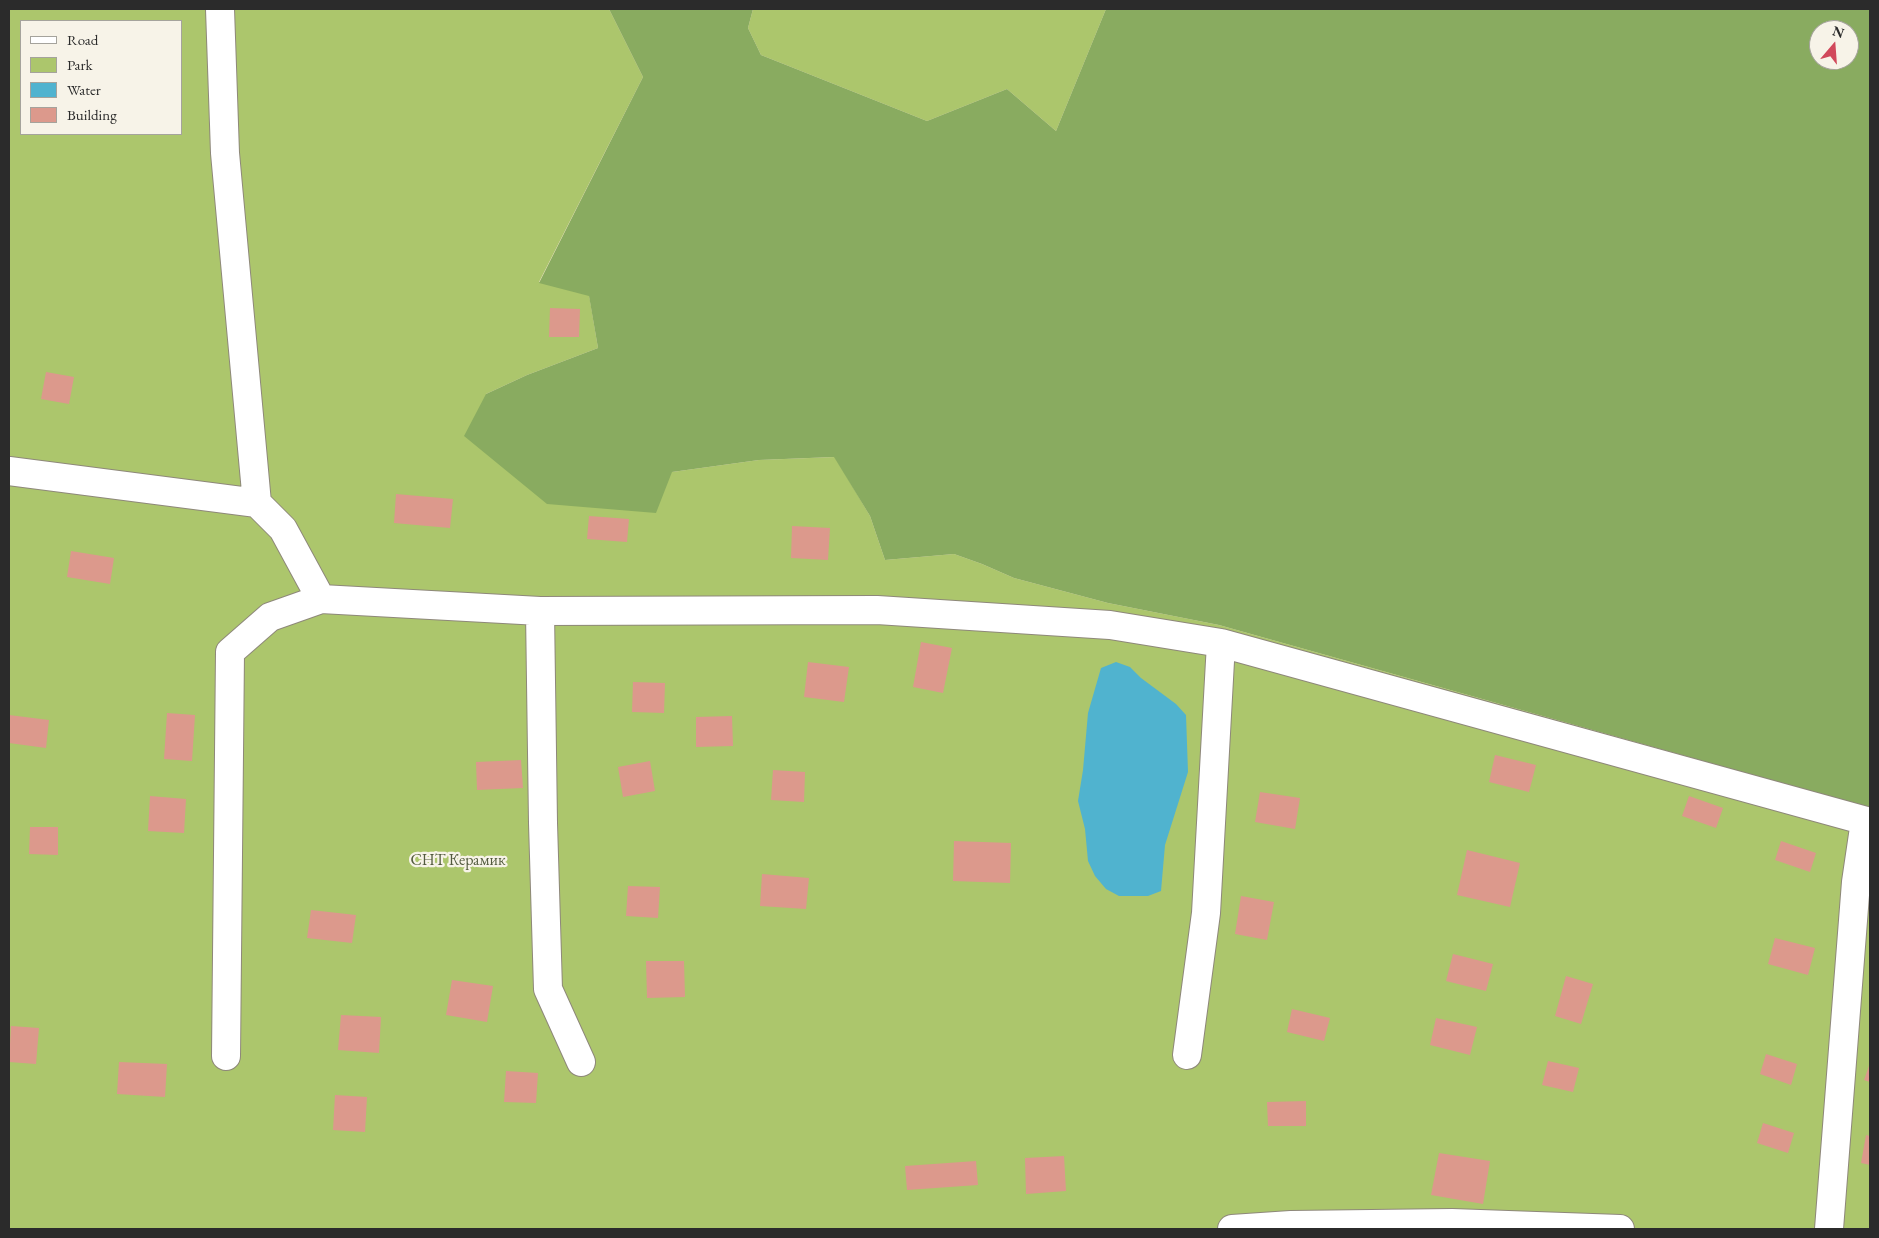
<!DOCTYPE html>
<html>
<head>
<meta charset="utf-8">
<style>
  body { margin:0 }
  #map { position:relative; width:1879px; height:1238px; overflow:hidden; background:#f2e5ca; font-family:"EB Garamond",serif }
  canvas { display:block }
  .frame { position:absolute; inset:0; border:10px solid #2b2b2b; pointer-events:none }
  .legend { position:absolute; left:20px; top:20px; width:162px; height:115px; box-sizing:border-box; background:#f7f3e8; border:1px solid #a5a39c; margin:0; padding:6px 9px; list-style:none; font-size:15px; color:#2b2b2b }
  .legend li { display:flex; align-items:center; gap:10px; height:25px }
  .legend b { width:25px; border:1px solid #a5a39c }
  .north { position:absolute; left:1809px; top:20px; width:50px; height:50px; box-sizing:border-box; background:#f7f3e8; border:1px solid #a5a39c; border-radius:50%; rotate:18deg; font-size:14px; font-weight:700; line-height:20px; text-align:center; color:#2b2b2b }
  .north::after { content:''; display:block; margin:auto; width:18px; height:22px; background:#d1495b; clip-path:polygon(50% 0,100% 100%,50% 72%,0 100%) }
</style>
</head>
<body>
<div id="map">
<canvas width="1879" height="1238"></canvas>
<div class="frame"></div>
<ul class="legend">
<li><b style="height:6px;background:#fff"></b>Road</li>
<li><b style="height:14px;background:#acc66c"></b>Park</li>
<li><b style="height:14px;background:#50b3cf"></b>Water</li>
<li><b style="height:14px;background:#dc998c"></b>Building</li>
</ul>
<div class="north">N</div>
</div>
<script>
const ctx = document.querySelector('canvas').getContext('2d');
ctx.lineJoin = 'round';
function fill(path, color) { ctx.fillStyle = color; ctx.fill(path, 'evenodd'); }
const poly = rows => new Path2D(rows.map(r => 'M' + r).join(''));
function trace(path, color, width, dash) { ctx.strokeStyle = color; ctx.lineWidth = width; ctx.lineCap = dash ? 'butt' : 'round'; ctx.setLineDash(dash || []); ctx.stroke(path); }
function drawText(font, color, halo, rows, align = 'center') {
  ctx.font = font + ' "EB Garamond",serif'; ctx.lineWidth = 4.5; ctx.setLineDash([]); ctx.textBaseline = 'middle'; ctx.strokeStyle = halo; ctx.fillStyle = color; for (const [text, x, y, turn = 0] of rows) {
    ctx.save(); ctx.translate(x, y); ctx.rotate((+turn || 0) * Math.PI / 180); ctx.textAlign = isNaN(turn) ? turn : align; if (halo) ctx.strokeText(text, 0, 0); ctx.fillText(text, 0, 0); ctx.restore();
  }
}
const green = poly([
  [9,9,609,9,643,77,539,282,589,295,598,348,527,375,486,394,672,472,759,460,835,457,870,516,885,560,954,554,982,564,1014,578,1108,603,1219,625,1870,808,1870,1229,9,1229],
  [21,21,181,21,181,134,21,134],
  [753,9,1106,9,1056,131,1007,89,927,121,761,55,748,28]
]);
const forest = poly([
  [609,9,753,9,748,28,761,55,927,121,1007,89,1056,131,1106,9,1870,9,1870,808,1219,625,1108,603,1014,578,982,564,954,554,885,560,870,516,834,457,759,460,672,472,656,513,547,504,464,436,486,394,527,375,598,348,589,296,539,283,643,77],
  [1819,30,1849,30,1849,60,1819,60]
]);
const water = poly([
  [1116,662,1130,667,1141,678,1176,704,1186,715,1188,772,1165,845,1161,891,1148,896,1119,896,1106,889,1095,876,1088,861,1085,829,1078,801,1083,770,1088,713,1101,668]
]);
const building = poly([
  [550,308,580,309,579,337,549,337],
  [46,372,74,377,69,404,41,399],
  [396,494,453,499,450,528,394,523],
  [589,516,629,519,627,542,587,539],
  [792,526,830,528,828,560,791,558],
  [71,551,114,558,110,584,67,577],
  [921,642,952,648,943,693,913,687],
  [808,662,849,667,844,702,804,697],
  [633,682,665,683,664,713,632,712],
  [167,713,195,715,192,761,164,759],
  [9,715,49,720,46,748,9,743],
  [732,716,733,746,696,747,696,717],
  [1495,755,1536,765,1529,792,1489,782],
  [521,760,523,788,477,790,476,762],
  [650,761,655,791,623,797,618,767],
  [773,770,805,772,804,802,771,800],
  [1260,792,1300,798,1295,829,1255,822],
  [150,796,186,799,184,833,148,831],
  [1689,796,1723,808,1716,828,1682,816],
  [30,827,58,827,58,855,29,854],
  [954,841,1011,843,1010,883,953,881],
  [1781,841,1816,853,1810,872,1775,860],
  [1467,850,1520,863,1510,907,1457,895],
  [762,874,809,878,806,909,760,906],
  [628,886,660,887,658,918,626,916],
  [1241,896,1274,902,1267,940,1235,934],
  [311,910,356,915,352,943,307,938],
  [1775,938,1815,948,1808,975,1768,964],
  [1453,954,1493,964,1486,991,1446,981],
  [646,961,684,961,685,997,647,998],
  [1566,976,1593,984,1581,1024,1555,1016],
  [452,980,493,986,487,1022,446,1015],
  [1292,1009,1330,1018,1324,1041,1287,1032],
  [341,1015,381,1017,379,1053,338,1050],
  [1436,1018,1477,1027,1470,1055,1430,1045],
  [11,1026,39,1028,36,1064,9,1062],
  [1766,1054,1797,1064,1791,1085,1760,1074],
  [1548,1061,1579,1068,1573,1092,1542,1085],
  [119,1062,167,1064,165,1097,117,1094],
  [1870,1063,1870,1082,1864,1080],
  [506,1071,538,1073,536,1103,504,1102],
  [335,1095,367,1097,365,1132,333,1130],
  [1306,1101,1306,1126,1268,1126,1267,1102],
  [1763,1123,1794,1133,1788,1153,1757,1143],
  [1866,1135,1870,1136,1870,1165,1861,1163],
  [1439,1153,1490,1161,1483,1204,1431,1195],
  [1064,1156,1066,1191,1026,1194,1025,1158],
  [976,1161,978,1185,907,1190,905,1166]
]);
const minor = poly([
  [220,9,225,153,257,503,283,529,321,599],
  [9,471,257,503],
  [540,611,543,823,548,989,581,1062],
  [1187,1055,1206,913,1221,643],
  [226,1056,230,652,270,617,321,599,540,611,877,610,1110,625,1221,643,1870,822],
  [1232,1229,1291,1225,1452,1223,1620,1229],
  [1829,1229,1856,882,1865,821]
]);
const parkNames = [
  ["СНТ Керамик",458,861]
];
fill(green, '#acc66c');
fill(forest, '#89ab60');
fill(water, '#50b3cf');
fill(building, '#dc998c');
trace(minor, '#8e887a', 30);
trace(minor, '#fff', 28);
drawText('16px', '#525a3e', '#f7f3e8', parkNames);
</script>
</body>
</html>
